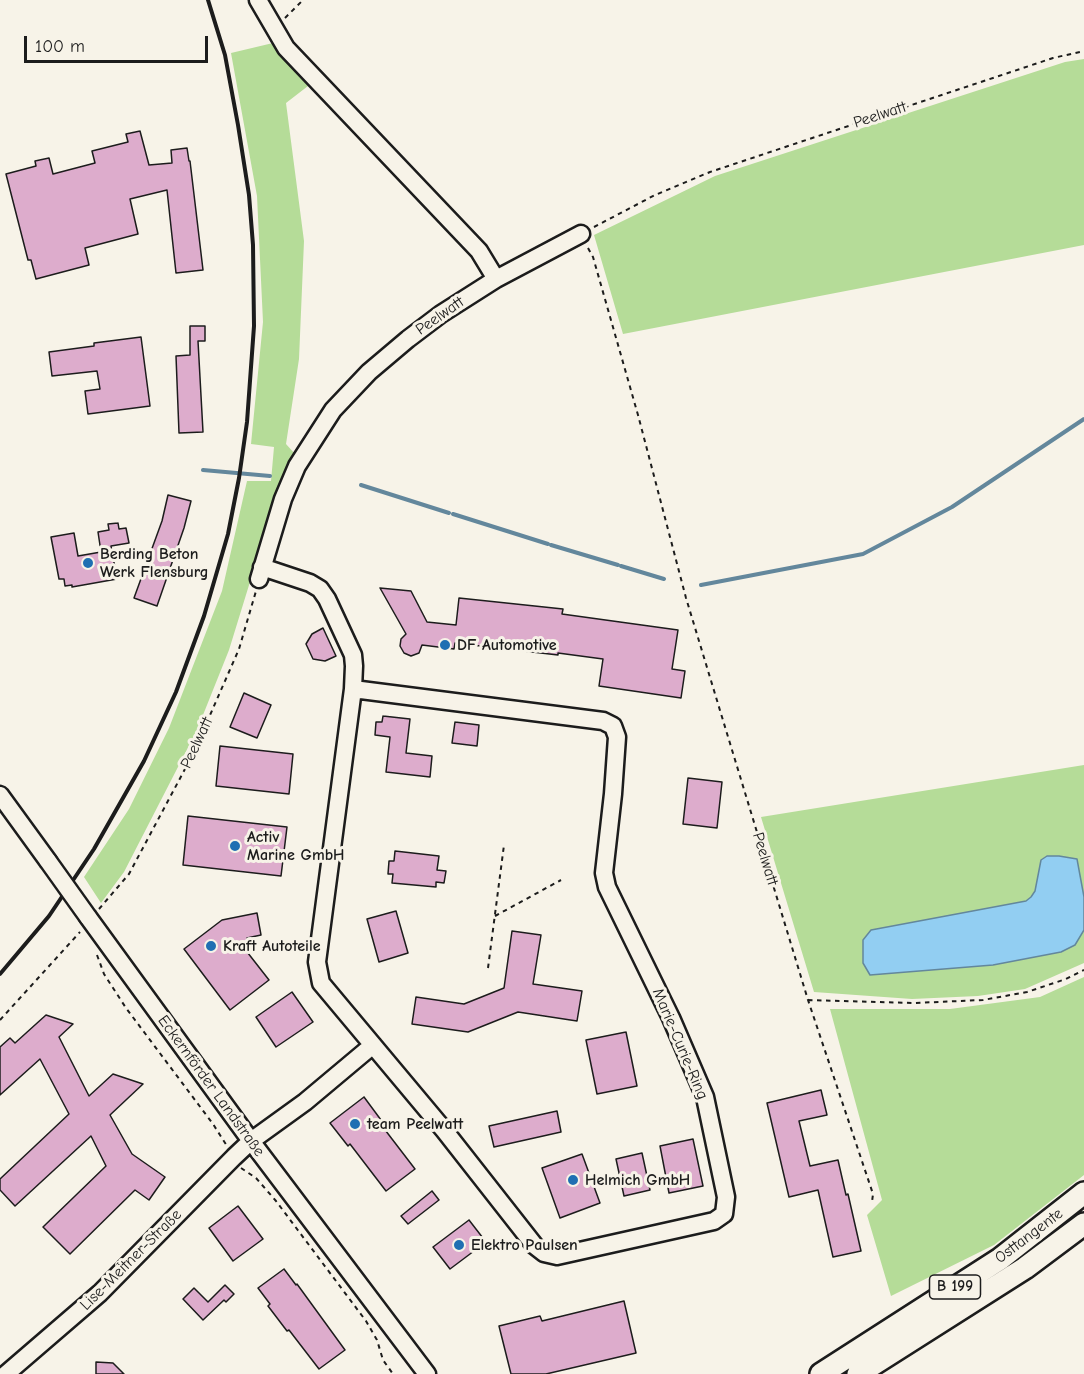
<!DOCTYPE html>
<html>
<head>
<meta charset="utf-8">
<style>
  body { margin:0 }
  #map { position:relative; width:1084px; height:1374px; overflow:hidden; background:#f7f3e8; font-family:"Comic Neue",sans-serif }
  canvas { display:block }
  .scale { position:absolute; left:24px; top:36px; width:184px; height:27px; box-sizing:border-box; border:3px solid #1c1c1c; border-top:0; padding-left:8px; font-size:18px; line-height:21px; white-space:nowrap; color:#1c1c1c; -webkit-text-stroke:4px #f7f3e8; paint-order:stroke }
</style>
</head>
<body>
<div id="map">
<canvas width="1084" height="1374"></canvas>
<div class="scale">100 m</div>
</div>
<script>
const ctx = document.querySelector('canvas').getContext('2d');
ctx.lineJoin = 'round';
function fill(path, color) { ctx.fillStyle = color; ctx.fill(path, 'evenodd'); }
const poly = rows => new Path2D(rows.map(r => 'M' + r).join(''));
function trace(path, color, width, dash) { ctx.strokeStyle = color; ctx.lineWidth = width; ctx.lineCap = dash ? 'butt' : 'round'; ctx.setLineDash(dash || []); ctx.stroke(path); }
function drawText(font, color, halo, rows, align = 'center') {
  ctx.font = font + ' "Comic Neue",sans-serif'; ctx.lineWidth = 6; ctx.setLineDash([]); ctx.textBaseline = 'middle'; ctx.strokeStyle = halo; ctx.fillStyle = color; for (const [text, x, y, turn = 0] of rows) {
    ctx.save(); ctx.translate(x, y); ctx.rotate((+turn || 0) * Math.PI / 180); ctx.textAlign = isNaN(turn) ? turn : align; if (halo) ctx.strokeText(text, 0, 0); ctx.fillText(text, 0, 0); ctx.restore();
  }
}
const green = poly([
  [273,43,308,86,286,103,304,241,299,359,286,444,295,454,270,517,229,650,197,730,124,872,101,903,84,877,129,809,169,728,222,591,247,481,271,481,274,447,251,444,263,322,257,196,231,53],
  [1084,59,1084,245,623,334,594,235,715,176,1065,62],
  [1084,765,1084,897,1077,859,1041,860,1035,891,1031,898,1026,901,871,930,863,940,863,963,993,965,1061,952,1075,945,1084,930,1084,963,1025,989,978,996,912,999,814,992,761,817],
  [1084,977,1084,1175,994,1245,891,1296,867,1215,882,1200,830,1009,950,1009,1040,997]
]);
const water = poly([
  [1047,856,1059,856,1077,859,1084,897,1084,930,1075,945,1061,952,993,965,870,975,863,963,863,940,871,930,1026,901,1031,897,1035,891,1041,860,1047,856]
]);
const stream = poly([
  [203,470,270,476],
  [361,485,449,513],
  [453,514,548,544],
  [551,545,618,565],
  [621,566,664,579],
  [701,585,863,554,952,507,1084,419]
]);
const building = poly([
  [140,131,149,165,172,163,171,150,187,148,189,161,190,161,203,270,176,273,167,190,130,199,138,234,85,248,89,265,36,279,31,260,28,260,6,174,36,166,35,161,49,158,53,174,95,163,92,151,128,142,126,134,140,131],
  [190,326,205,326,205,341,198,341,203,432,179,433,176,356,190,355,190,326],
  [141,337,150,406,88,414,85,391,100,389,97,371,52,376,49,352,94,346,94,343,141,337],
  [168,495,191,501,184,528,157,606,134,598,162,521,168,495],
  [118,523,119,529,126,528,129,543,111,546,117,579,72,587,72,585,65,586,64,579,59,579,51,537,74,533,78,556,101,552,98,532,109,530,108,524,118,523],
  [380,588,411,591,427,622,456,625,459,598,563,609,562,614,678,630,672,669,685,671,681,698,599,686,603,659,558,653,558,655,455,643,454,649,422,645,419,653,411,656,404,653,400,646,401,639,406,634,380,588],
  [323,628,336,656,325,661,313,659,306,644,312,634,323,628],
  [244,693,271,705,257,738,230,727,244,693],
  [383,716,410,719,406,753,432,756,430,777,386,772,390,737,375,735,376,722,382,722,383,716],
  [455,722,479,725,477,746,452,743,455,722],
  [220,746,293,754,289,794,216,786,220,746],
  [688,778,722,782,717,828,683,824,688,778],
  [188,816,287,827,281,876,183,865,188,816],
  [395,851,439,856,437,870,446,871,444,883,436,882,436,887,392,883,393,874,388,874,389,861,394,861,395,851],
  [396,911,408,953,379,962,367,919,396,911],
  [257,913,261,935,247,938,251,943,244,948,269,980,230,1010,184,949,222,920,257,913],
  [512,931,541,935,533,984,582,991,577,1021,518,1012,468,1032,412,1024,416,997,464,1004,504,988,512,931],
  [292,992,313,1022,276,1047,256,1017,292,992],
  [46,1015,73,1024,59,1037,89,1096,113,1074,143,1084,110,1115,132,1154,165,1177,149,1200,135,1190,70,1254,43,1227,106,1166,91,1136,15,1206,0,1190,0,1179,69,1114,40,1059,0,1095,0,1047,10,1038,15,1043,46,1015],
  [626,1032,637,1086,597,1094,586,1040,626,1032],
  [821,1090,827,1115,799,1121,810,1166,838,1160,846,1195,848,1194,861,1251,833,1257,818,1190,789,1197,767,1103,821,1090],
  [364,1097,381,1120,379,1122,415,1169,386,1191,350,1144,348,1146,330,1123,364,1097],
  [557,1111,561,1132,494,1147,489,1126,557,1111],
  [693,1139,703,1186,669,1193,660,1146,693,1139],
  [642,1153,650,1190,624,1196,616,1159,642,1153],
  [582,1154,600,1203,560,1218,542,1168,582,1154],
  [432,1191,439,1200,408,1224,401,1216,432,1191],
  [238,1206,263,1239,233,1261,209,1228,238,1206],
  [469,1220,486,1242,450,1269,433,1247,469,1220],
  [284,1269,296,1285,297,1284,345,1350,319,1369,289,1330,287,1331,268,1306,270,1304,258,1288,284,1269],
  [225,1285,234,1294,226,1302,224,1300,203,1320,183,1299,194,1288,208,1302,225,1285],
  [624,1301,636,1353,546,1374,511,1374,499,1326,540,1316,542,1321,624,1301],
  [96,1362,113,1363,124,1374,96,1374,96,1362]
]);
const path = poly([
  [285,18,303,0],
  [594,227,655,195,710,172,1053,58,1084,51],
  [588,248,593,257,638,415,686,598,722,717,808,1000,873,1194,872,1202],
  [99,909,129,874,193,754,239,649,256,591],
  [495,916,561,880],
  [97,955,104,974,126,1008,213,1124,227,1146],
  [488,968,504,845],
  [808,1000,914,1003,983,1000,1027,992,1066,979,1084,970],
  [0,1020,80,932],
  [241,1168,256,1178,276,1201,366,1321,377,1340,383,1360,393,1374]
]);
const minor = poly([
  [258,0,286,48,479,251,496,279],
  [262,567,310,583,320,589,327,599,353,655,354,666,353,689,317,962,321,983,444,1130,535,1246,544,1253,557,1256,714,1221,724,1214,726,1197,705,1097,671,1018,607,887,604,873,613,794,617,737,613,726,603,721,353,689],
  [259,579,283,499,297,466,333,410,369,372,408,339,441,314,496,279,581,234],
  [0,795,48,861],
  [88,917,251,1141,427,1374],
  [6,1374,100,1293,234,1157,251,1141,305,1102,373,1045]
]);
const major = poly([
  [821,1374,1000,1259,1084,1193],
  [858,1374,1025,1268,1084,1224]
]);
const rail = poly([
  [0,974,49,916,94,849,144,761,176,692,204,616,228,534,239,478,247,422,254,326,253,245,249,195,238,125,225,55,208,0]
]);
const minorBridge = poly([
  [48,861,88,917]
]);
const markers = [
  [88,563,6,"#1f6fb2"],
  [445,645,6,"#1f6fb2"],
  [235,846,6,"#1f6fb2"],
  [211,946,6,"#1f6fb2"],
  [355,1124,6,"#1f6fb2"],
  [573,1180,6,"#1f6fb2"],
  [459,1245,6,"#1f6fb2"]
];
const shields = [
  [955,1287,51]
];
const shieldNames = [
  ["B 199",955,1287]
];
const streetNames = [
  ["Peelwatt",880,115,-18],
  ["Peelwatt",440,316,-35],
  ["Peelwatt",197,743,-65],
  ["Peelwatt",765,859,73],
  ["Marie-Curie-Ring",680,1044,67],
  ["Eckernförder Landstraße",211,1086,54],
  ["Osttangente",1029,1236,-37],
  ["Lise-Meitner-Straße",131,1260,-45]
];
const poiNames = [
  ["Berding Beton",100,554],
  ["Werk Flensburg",100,572],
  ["DF Automotive",457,645],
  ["Activ",247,837],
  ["Marine GmbH",247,855],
  ["Kraft Autoteile",223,946],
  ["team Peelwatt",367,1124],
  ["Helmich GmbH",585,1180],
  ["Elektro Paulsen",471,1245]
];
fill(green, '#b5dc98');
fill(water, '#92cef2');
trace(water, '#63879c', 1.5);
trace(stream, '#63879c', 4);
fill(building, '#ddaccc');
trace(building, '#1c1c1c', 1.5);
trace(minor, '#1c1c1c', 21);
trace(major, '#1c1c1c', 26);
trace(path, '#1c1c1c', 2, [4.5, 4.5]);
trace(minor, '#f7f3e8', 16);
trace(major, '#f7f3e8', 21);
trace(rail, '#1c1c1c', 4);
trace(minorBridge, '#1c1c1c', 21, []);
trace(minorBridge, '#f7f3e8', 16);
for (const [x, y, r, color] of markers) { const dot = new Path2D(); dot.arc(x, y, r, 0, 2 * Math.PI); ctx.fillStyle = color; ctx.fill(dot); trace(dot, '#f7f3e8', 2); }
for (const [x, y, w] of shields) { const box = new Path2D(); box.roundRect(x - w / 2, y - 12, w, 24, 4.5); ctx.fillStyle = '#f7f3e8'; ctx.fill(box); trace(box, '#1c1c1c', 1.5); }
drawText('bold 15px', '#1c1c1c', null, shieldNames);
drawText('16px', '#1c1c1c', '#f7f3e8', streetNames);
drawText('bold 16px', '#1c1c1c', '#f7f3e8', poiNames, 'left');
</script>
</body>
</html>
